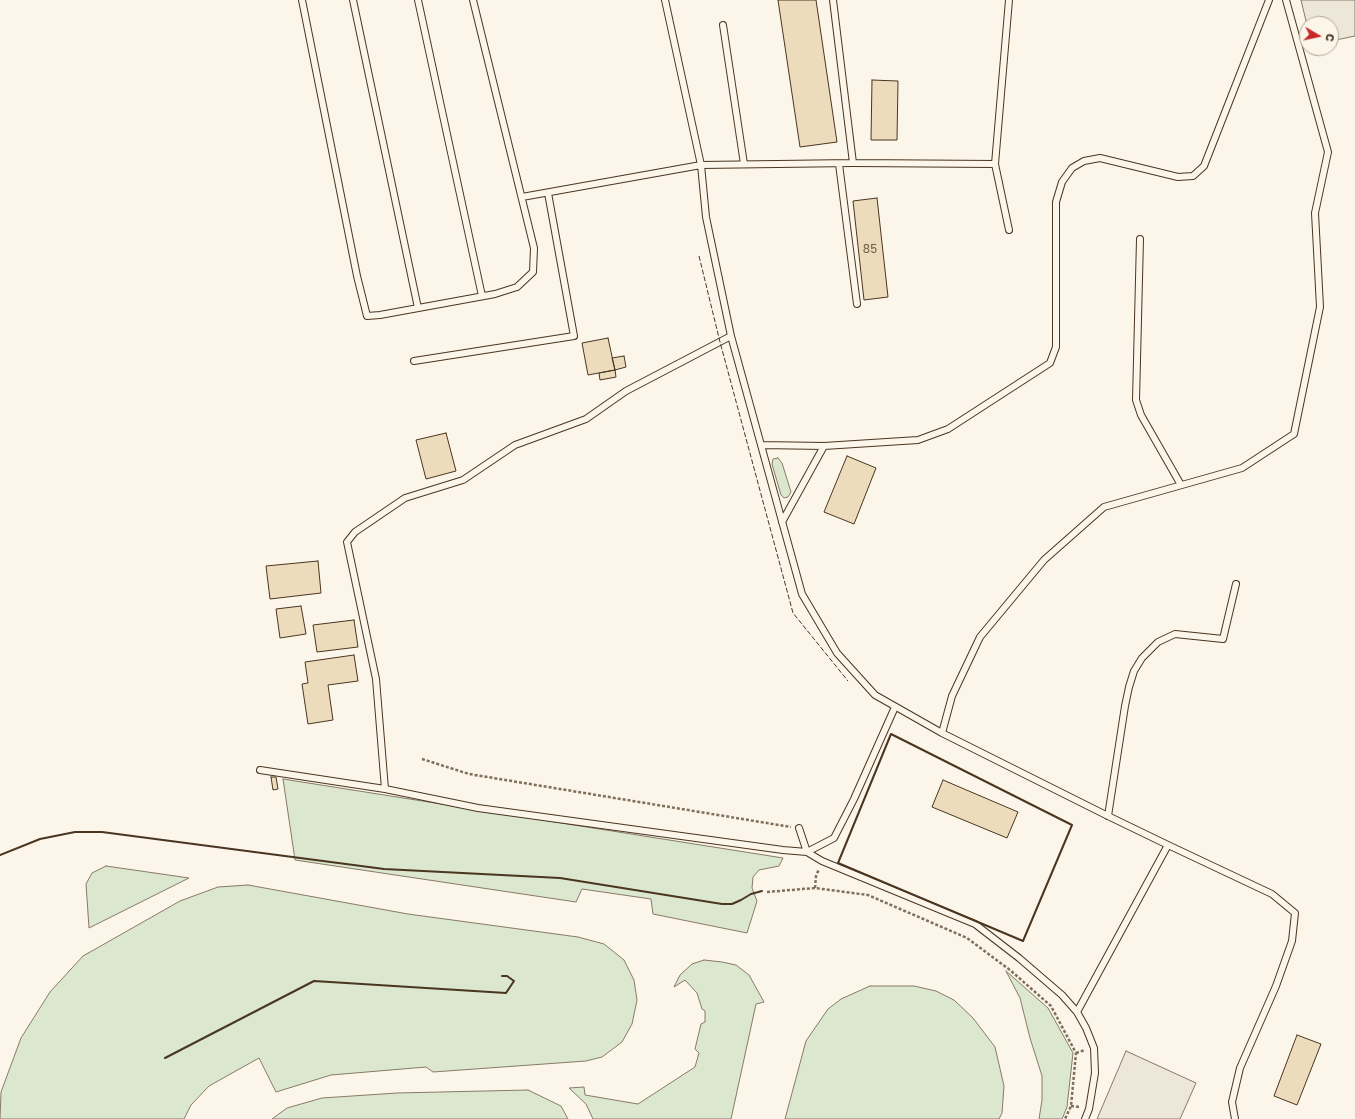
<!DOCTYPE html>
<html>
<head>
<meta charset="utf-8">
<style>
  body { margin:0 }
  #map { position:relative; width:1355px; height:1119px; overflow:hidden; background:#fbf6e9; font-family:"Golos Text",sans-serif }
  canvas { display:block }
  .north { position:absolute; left:1299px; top:16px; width:40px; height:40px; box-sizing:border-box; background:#fbf6e9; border:1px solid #b4a999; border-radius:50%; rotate:99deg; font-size:11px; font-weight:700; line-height:16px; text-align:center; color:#4a3520 }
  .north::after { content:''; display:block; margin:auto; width:14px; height:18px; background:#c62828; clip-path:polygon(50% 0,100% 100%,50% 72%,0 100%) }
</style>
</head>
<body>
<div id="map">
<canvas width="1355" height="1119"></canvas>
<div class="north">С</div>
</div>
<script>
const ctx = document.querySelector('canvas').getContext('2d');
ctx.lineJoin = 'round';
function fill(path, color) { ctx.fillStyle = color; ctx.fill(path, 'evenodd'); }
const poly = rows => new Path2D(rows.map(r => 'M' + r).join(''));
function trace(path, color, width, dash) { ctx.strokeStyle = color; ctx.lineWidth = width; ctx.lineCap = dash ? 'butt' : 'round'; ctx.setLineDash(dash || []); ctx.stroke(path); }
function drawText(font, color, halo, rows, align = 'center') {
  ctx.font = font + ' "Golos Text",sans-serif'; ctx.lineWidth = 3; ctx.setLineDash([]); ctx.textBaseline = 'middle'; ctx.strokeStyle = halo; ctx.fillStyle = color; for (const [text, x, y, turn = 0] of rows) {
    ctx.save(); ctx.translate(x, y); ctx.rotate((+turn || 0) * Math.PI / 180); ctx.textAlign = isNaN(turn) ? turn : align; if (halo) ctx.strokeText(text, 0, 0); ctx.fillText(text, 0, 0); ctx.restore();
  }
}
const green = poly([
  [778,458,782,463,791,492,788,497,784,498,781,495,772,464,773,459,778,458],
  [283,779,783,858,779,866,759,870,753,877,752,888,757,901,747,933,653,914,651,899,582,889,576,902,295,860,283,779],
  [106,866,189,878,89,928,86,884,92,873,106,866],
  [248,885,408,914,578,937,604,944,624,960,634,980,637,1000,632,1024,622,1042,602,1057,586,1061,433,1072,426,1067,331,1075,276,1092,259,1058,209,1086,191,1105,184,1119,0,1119,1,1092,21,1038,50,992,83,956,180,901,218,887,248,885],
  [704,960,722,962,736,965,749,975,764,1002,756,1004,731,1119,593,1119,586,1104,569,1088,584,1087,585,1095,638,1104,695,1067,699,1053,695,1049,701,1024,705,1022,705,1011,702,1009,697,993,685,980,674,987,680,975,692,964,704,960],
  [1006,971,1048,1008,1073,1053,1067,1107,1062,1119,1039,1119,1042,1100,1042,1076,1030,1038,1020,998,1006,971],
  [870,986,914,986,936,991,954,1000,973,1018,995,1047,1004,1086,1002,1113,999,1119,785,1119,806,1041,828,1009,841,999,870,986],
  [528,1090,561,1106,568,1119,272,1119,287,1108,322,1098,397,1093,528,1090]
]);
const parking = poly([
  [1301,0,1355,0,1355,36,1331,41,1331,24,1307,24,1307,25,1301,0],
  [1126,1051,1196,1083,1180,1119,1097,1119,1126,1051]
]);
const building = poly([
  [778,0,816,0,837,142,800,147,778,0],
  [872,80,898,81,897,140,871,140,872,80],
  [877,198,888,297,864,300,853,201,877,198],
  [608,338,615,370,588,375,582,343,608,338],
  [624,356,626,367,615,370,612,358,624,356],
  [615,370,616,377,600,380,599,373,615,370],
  [446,433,456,471,426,479,416,440,446,433],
  [847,456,876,468,854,524,824,512,847,456],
  [318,561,321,593,270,599,266,566,318,561],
  [301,606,306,634,280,638,276,609,301,606],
  [354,620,358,647,317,652,313,625,354,620],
  [354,655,358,681,328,685,333,720,308,724,302,684,308,683,305,662,354,655],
  [271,777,276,777,278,789,273,790,271,777],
  [943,780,1018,812,1007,838,932,807,943,780],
  [1297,1035,1321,1044,1297,1105,1274,1096,1297,1035]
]);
const path = poly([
  [422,759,469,774,791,827],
  [815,888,816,876,819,869],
  [767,892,815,888,868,895,967,938,1010,970,1051,1006,1076,1053,1071,1106,1065,1119],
  [1076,1053,1085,1050],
  [1071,1106,1080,1107]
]);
const service = poly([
  [302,0,357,276,367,316,380,315,495,294,517,287,533,272,534,248,473,0],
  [353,0,418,308],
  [418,0,482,296],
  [665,0,701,165,706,217,731,336,802,594,837,653,875,695,942,733],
  [833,0,853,163],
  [1009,0,995,164,1009,230],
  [723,25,744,164],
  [839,164,857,304],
  [522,197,701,165,853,163,995,164],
  [1140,239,1136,400,1141,415,1181,485],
  [414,361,574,336,548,193],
  [761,445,824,446,918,440,948,429,1050,363,1056,347,1056,202,1062,182,1072,168,1084,161,1100,158,1178,177,1193,176,1204,166,1269,0],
  [782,522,824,446],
  [260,770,385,789,478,808,783,850,807,852,822,861,975,924,1019,958,1062,995,1077,1012,1168,845,1108,816,942,733,952,696,980,637,1044,560,1104,507,1242,468,1294,434,1320,307,1315,213,1328,152,1286,0],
  [385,789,376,679,347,542,355,532,405,498,463,480,515,445,586,419,626,391,731,336],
  [1108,816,1125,706,1129,687,1134,671,1142,658,1158,642,1175,634,1223,639,1236,584],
  [799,828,807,852,834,838,854,799,895,707],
  [1168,845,1272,894,1295,913,1292,941,1276,986,1240,1068,1232,1102,1235,1119],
  [1077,1012,1086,1028,1094,1048,1095,1073,1089,1109,1085,1119]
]);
const fence = poly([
  [699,256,720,342,793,613,848,681]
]);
const wall = poly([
  [891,734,1072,825,1023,941,838,863,891,734],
  [0,855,40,839,75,832,102,832,384,869,560,878,722,904,732,904,741,900,751,894,762,891],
  [165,1058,314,981,506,993,514,981,507,976,502,976]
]);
const numberNames = [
  ["85",870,249]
];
fill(green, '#dce7d0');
trace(green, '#887966', 1);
fill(parking, '#ede7d9');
trace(parking, '#887966', 1);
fill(building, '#ecdcbc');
trace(building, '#4a3520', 1);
trace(service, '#4a3520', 8);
trace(path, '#7f6f5c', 2.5, [3, 2]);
trace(service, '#fbf6e9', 6);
trace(fence, '#4a3520', 1, [5, 2]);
trace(wall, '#4a3520', 2);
drawText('12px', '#725f47', null, numberNames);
</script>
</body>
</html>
